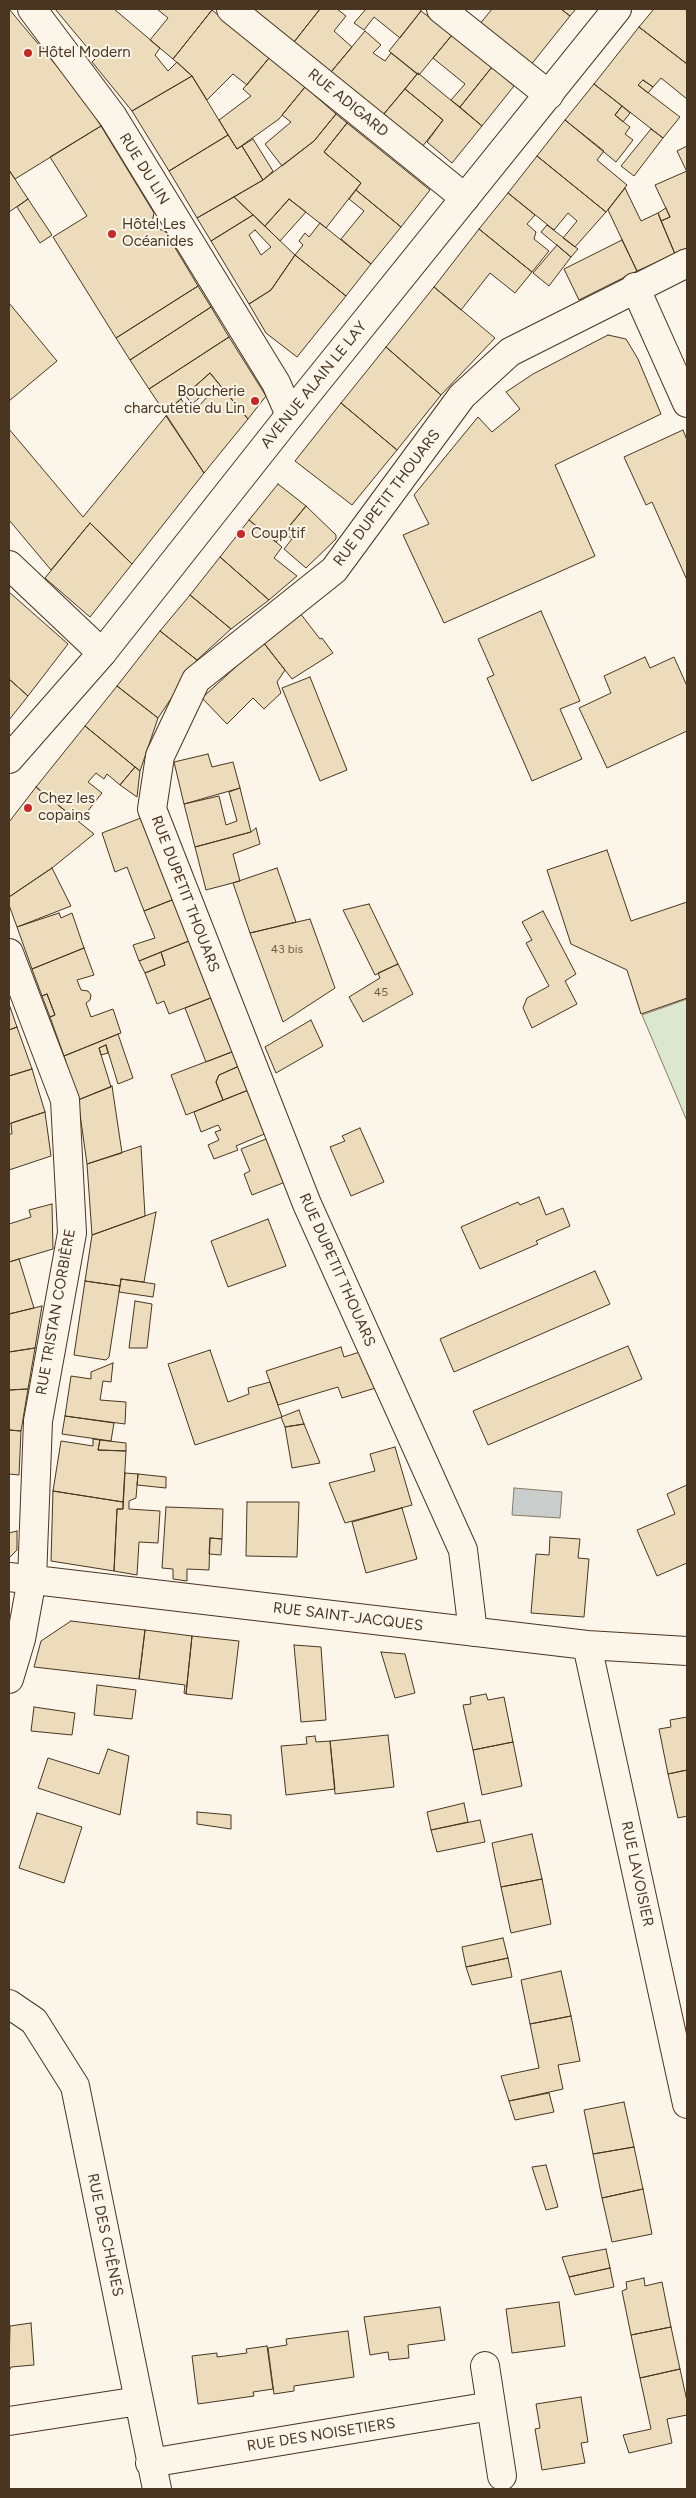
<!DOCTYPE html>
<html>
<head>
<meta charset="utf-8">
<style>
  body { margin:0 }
  #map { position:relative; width:696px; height:2498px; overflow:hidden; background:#fbf6e9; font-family:Figtree,sans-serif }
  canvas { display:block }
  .frame { position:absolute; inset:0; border:10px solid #4a3520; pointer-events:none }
</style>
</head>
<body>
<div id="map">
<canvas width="696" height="2498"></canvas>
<div class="frame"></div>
</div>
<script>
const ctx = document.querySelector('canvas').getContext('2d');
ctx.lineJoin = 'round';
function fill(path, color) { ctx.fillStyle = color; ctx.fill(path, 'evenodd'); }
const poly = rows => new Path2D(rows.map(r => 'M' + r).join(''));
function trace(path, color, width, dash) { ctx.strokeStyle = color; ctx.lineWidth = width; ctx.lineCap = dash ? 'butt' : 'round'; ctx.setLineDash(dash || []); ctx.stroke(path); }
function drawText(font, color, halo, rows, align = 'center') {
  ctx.font = font + ' Figtree,sans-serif'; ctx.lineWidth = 4; ctx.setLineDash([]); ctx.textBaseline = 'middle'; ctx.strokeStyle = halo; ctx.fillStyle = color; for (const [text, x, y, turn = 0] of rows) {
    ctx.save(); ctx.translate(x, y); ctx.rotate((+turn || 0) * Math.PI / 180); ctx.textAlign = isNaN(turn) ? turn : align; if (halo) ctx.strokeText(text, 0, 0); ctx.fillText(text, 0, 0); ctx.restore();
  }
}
const green = poly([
  [687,999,687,1121,642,1015,687,999]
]);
const water = poly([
  [514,1488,562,1492,560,1518,512,1515,514,1488]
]);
const building = poly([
  [9,9,81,95,101,126,15,179,9,170,9,9],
  [55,9,114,9,160,48,155,55,168,71,177,62,192,76,132,111,92,62,96,58,55,9],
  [157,9,210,9,212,10,173,59,150,40,168,18,157,9],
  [253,9,320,9,294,42,253,9],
  [320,9,337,9,346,16,334,31,352,47,331,72,294,42,320,9],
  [366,9,419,9,421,11,400,38,374,17,364,30,354,23,366,9],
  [492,9,561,9,570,16,530,66,479,25,492,9],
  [561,9,576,9,570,16,561,9],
  [654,9,687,9,687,64,639,27,654,9],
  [212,10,269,58,247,85,233,74,207,100,192,76,173,59,212,10],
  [421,11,452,35,419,75,389,51,421,11],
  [639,27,687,64,687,99,661,78,653,87,643,80,638,85,680,117,663,138,594,84,639,27],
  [365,31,381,45,373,53,385,61,391,53,417,74,383,115,331,72,365,31],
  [452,35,492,67,460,107,451,100,465,84,433,58,452,35],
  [269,58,305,87,279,119,237,149,219,120,251,96,243,89,269,58],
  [492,67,514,86,482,126,460,107,492,67],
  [418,73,482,126,452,163,427,142,443,120,405,89,418,73],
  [192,76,228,135,169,171,132,111,192,76],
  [643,80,653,87,648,93,638,85,643,80],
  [594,84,622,106,615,115,630,127,625,134,633,140,616,162,565,120,594,84],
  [305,87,336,114,314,141,282,166,265,144,291,122,282,115,305,87],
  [405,89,443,120,422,147,383,115,405,89],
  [622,106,630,113,623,122,615,115,622,106],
  [336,114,347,123,324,152,361,183,326,228,289,199,265,226,234,197,263,180,314,141,336,114],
  [565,120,604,151,597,160,627,185,606,212,537,156,565,120],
  [347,123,430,190,401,227,356,190,361,183,324,152,347,123],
  [101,126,154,213,151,227,165,231,198,286,116,338,53,237,87,216,50,157,101,126],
  [651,129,663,138,634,176,621,166,651,129],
  [228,135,237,149,242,146,263,180,197,218,169,171,228,135],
  [253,139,273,171,263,180,242,146,253,139],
  [687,146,687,172,677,151,687,146],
  [537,156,606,212,575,247,563,238,577,221,568,213,554,230,508,193,537,156],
  [9,170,28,199,9,212,9,170],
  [687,171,687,248,675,254,661,221,670,217,655,185,687,171],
  [625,188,641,221,658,213,675,254,637,271,608,210,625,188],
  [356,190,401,227,371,264,341,239,364,211,349,199,356,190],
  [508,193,535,215,527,224,536,232,534,239,549,251,532,272,479,229,508,193],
  [234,197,253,215,211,241,197,218,234,197],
  [28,199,52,235,40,243,17,207,28,199],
  [289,199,306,212,280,241,265,226,289,199],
  [666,208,670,217,661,221,658,213,666,208],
  [253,215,295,255,271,290,249,304,211,241,253,215],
  [255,230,271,247,261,255,249,235,255,230],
  [320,223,371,264,346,296,295,255,303,245,299,241,305,233,309,237,320,223],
  [547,225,578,249,571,257,541,232,547,225],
  [479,229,532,272,515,293,490,273,461,310,434,287,479,229],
  [622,240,637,271,579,300,564,269,622,240],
  [557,245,571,257,549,286,533,273,557,245],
  [295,255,346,296,297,357,266,333,249,304,271,290,295,255],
  [198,286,211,307,130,360,116,338,198,286],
  [434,287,495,338,441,395,386,347,434,287],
  [9,303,57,361,9,401,9,303],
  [211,307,229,337,149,389,130,360,211,307],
  [608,335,626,339,638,359,661,414,555,465,595,556,444,623,403,535,429,524,414,495,478,417,492,432,520,409,506,392,533,374,608,335],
  [229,337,266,396,248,419,210,373,165,413,149,389,229,337],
  [386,347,441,395,397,450,341,403,386,347],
  [210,373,248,419,204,473,165,413,181,399,192,414,207,397,204,394,192,404,185,395,210,373],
  [341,403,397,450,352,505,295,461,341,403],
  [166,416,204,473,132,564,90,523,51,570,9,520,9,429,83,517,166,416],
  [683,430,687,440,687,580,652,502,646,505,624,457,683,430],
  [278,484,306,506,276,542,249,520,278,484],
  [306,506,336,535,336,539,306,568,284,549,292,539,284,533,306,506],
  [249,520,282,547,274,558,297,576,269,600,220,557,249,520],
  [90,523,132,564,90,617,45,578,90,523],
  [220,557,269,600,231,629,190,595,220,557],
  [9,592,68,644,28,696,9,679,9,592],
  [190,595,231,629,197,660,160,631,190,595],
  [541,611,580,701,560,709,582,759,532,781,487,678,494,675,478,639,541,611],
  [300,613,320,639,322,638,333,653,292,679,263,642,300,613],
  [160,631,197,660,158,718,117,686,160,631],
  [263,642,285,670,277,682,281,693,264,709,253,698,227,724,202,698,263,642],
  [645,657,650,668,674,657,687,686,687,731,607,768,579,708,611,693,604,676,645,657],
  [310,677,347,770,320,781,282,688,310,677],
  [9,679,28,696,9,720,9,679],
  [117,686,158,718,140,771,85,726,117,686],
  [85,726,135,767,120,785,107,774,104,779,96,773,88,782,102,793,79,822,36,787,85,726],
  [208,754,212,767,233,762,240,788,184,804,174,762,208,754],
  [135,767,140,771,137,797,120,785,135,767],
  [36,787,94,834,52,868,9,897,9,822,36,787],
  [240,788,251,832,195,847,184,804,219,796,226,825,237,821,229,792,240,788],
  [146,816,177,898,144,911,127,867,115,872,102,833,146,816],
  [256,828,260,844,233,854,240,881,206,890,195,847,251,832,256,828],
  [607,850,631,921,687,902,687,998,641,1014,627,970,571,944,547,870,607,850],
  [52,868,71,906,17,927,9,905,9,897,52,868],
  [277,868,296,922,250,933,233,883,277,868],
  [177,898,194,939,139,961,133,945,155,938,144,911,177,898],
  [369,904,398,964,375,975,343,910,369,904],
  [543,911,576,974,565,981,577,1004,532,1028,523,1008,527,998,549,986,526,943,532,940,522,922,543,911],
  [59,913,61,918,72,913,84,948,32,969,17,927,59,913],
  [310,919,335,988,283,1022,250,933,310,919],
  [194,939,216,996,169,1014,164,1001,157,1004,145,973,165,965,161,952,194,939],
  [84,948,94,975,77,980,81,990,88,991,91,995,90,1000,86,1003,91,1017,113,1009,121,1033,64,1056,50,1017,55,1015,47,994,42,996,32,969,84,948],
  [161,952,165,965,145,973,139,961,161,952],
  [398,964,413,994,363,1022,349,997,380,978,378,973,398,964],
  [47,994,55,1015,50,1017,42,996,47,994],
  [216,996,237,1050,206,1062,185,1008,216,996],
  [9,1004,17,1027,9,1030,9,1004],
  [311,1020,323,1046,276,1073,265,1047,311,1020],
  [17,1027,32,1069,9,1076,9,1030,17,1027],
  [118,1034,133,1078,118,1084,106,1045,99,1048,111,1087,78,1100,64,1056,118,1034],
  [106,1045,108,1053,101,1055,99,1048,106,1045],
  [237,1050,239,1063,237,1067,219,1075,216,1082,223,1100,186,1115,171,1075,237,1050],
  [239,1063,251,1089,223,1100,216,1082,219,1075,237,1067,239,1063],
  [32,1069,45,1112,9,1124,9,1076,32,1069],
  [112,1086,122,1153,87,1164,78,1100,112,1086],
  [251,1089,269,1132,236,1146,238,1150,214,1159,208,1145,219,1140,215,1132,221,1130,218,1125,201,1132,194,1112,251,1089],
  [45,1112,51,1156,9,1170,9,1134,12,1134,11,1123,45,1112],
  [360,1128,384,1182,351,1196,330,1147,345,1141,342,1136,360,1128],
  [271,1137,288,1181,252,1195,244,1174,250,1171,241,1149,271,1137],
  [141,1146,145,1216,92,1235,87,1164,141,1146],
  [539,1197,546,1215,563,1208,570,1226,536,1241,538,1244,480,1269,461,1227,518,1202,520,1205,539,1197],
  [52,1204,53,1249,9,1262,9,1224,31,1217,29,1210,52,1204],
  [156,1212,144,1282,121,1279,120,1286,85,1281,92,1235,156,1212],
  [268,1219,286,1266,228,1287,211,1241,268,1219],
  [19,1259,34,1308,9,1314,9,1262,19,1259],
  [595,1271,610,1304,454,1372,440,1339,595,1271],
  [121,1279,155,1284,153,1297,119,1292,121,1279],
  [85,1281,120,1286,109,1357,106,1360,74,1355,85,1281],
  [135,1301,152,1304,147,1348,129,1348,135,1301],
  [42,1306,35,1348,9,1352,9,1314,42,1306],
  [628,1346,642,1379,488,1445,473,1411,628,1346],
  [341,1347,344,1357,363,1351,379,1387,342,1398,338,1387,278,1405,266,1371,341,1347],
  [35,1348,28,1389,9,1390,9,1352,35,1348],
  [210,1350,228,1402,249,1394,248,1388,270,1382,282,1417,195,1445,168,1364,210,1350],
  [113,1363,111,1382,103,1381,100,1400,126,1402,125,1424,65,1416,71,1376,91,1379,91,1372,113,1363],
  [28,1389,21,1431,9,1430,9,1390,28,1389],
  [299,1410,304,1424,285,1427,281,1417,299,1410],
  [65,1416,114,1423,111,1441,62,1434,65,1416],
  [304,1424,320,1463,292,1468,285,1427,304,1424],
  [9,1430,21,1431,19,1475,9,1474,9,1430],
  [93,1439,100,1440,98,1450,126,1451,123,1502,53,1491,61,1441,93,1446,93,1439],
  [100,1440,126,1443,126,1451,98,1450,100,1440],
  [395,1447,412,1505,345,1523,329,1483,375,1471,370,1454,395,1447],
  [125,1473,138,1474,136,1498,129,1501,129,1509,160,1511,158,1543,139,1542,137,1575,114,1571,117,1509,123,1509,125,1473],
  [138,1474,166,1477,166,1488,137,1485,138,1474],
  [687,1485,687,1563,657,1576,637,1530,675,1514,667,1494,687,1485],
  [53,1491,123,1502,123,1509,117,1509,114,1571,51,1561,53,1491],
  [247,1502,299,1502,297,1557,246,1556,247,1502],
  [166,1507,223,1509,222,1539,210,1538,209,1570,187,1569,187,1581,173,1579,173,1569,162,1568,166,1507],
  [402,1508,417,1559,366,1573,352,1522,402,1508],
  [17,1531,17,1550,9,1558,9,1533,17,1531],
  [550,1537,580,1539,578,1558,589,1559,584,1617,531,1613,536,1554,549,1555,550,1537],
  [210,1538,222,1539,221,1555,209,1554,210,1538],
  [71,1621,145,1630,139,1679,34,1667,41,1641,71,1621],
  [145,1630,192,1636,186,1694,184,1693,185,1685,139,1679,145,1630],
  [192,1636,239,1641,232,1699,186,1694,192,1636],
  [294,1645,321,1647,326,1720,301,1722,294,1645],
  [381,1652,405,1654,415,1693,395,1698,381,1652],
  [97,1685,136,1690,132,1719,94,1715,97,1685],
  [486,1694,488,1700,504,1697,513,1742,473,1750,463,1705,471,1704,470,1697,486,1694],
  [34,1707,75,1713,72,1735,31,1731,34,1707],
  [687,1717,687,1770,668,1774,659,1729,671,1727,670,1720,687,1717],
  [388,1735,394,1787,335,1794,330,1741,388,1735],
  [315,1736,316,1742,330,1741,335,1789,286,1795,281,1746,307,1744,306,1737,315,1736],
  [513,1742,522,1786,482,1795,473,1750,513,1742],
  [108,1749,129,1756,120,1815,38,1788,48,1758,99,1774,108,1749],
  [687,1770,687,1816,678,1818,668,1774,687,1770],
  [464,1803,468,1822,431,1830,427,1812,464,1803],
  [197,1812,231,1815,231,1829,197,1824,197,1812],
  [37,1813,82,1827,64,1883,19,1868,37,1813],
  [480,1820,485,1842,437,1852,431,1830,480,1820],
  [532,1834,542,1879,501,1887,492,1843,532,1834],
  [542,1879,551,1924,511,1933,501,1887,542,1879],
  [503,1938,508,1958,466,1967,462,1947,503,1938],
  [508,1958,512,1977,472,1985,466,1967,508,1958],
  [561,1971,571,2016,530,2024,521,1980,561,1971],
  [571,2016,580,2061,558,2065,563,2089,509,2101,501,2076,539,2068,530,2024,571,2016],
  [549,2093,554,2112,515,2120,509,2101,549,2093],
  [624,2102,634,2147,593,2154,584,2110,624,2102],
  [634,2147,643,2189,602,2198,593,2154,634,2147],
  [546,2165,558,2207,546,2210,532,2167,546,2165],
  [643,2189,652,2234,612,2242,602,2198,643,2189],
  [606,2249,610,2268,569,2277,562,2257,606,2249],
  [610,2268,614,2287,575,2295,569,2277,610,2268],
  [644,2278,645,2286,662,2282,671,2327,631,2335,622,2291,627,2289,626,2282,644,2278],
  [559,2302,565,2346,512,2353,506,2309,559,2302],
  [440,2307,445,2340,408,2345,409,2358,389,2360,388,2352,370,2355,364,2317,440,2307],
  [31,2323,34,2365,11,2367,9,2371,10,2326,31,2323],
  [671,2327,680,2369,640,2378,631,2335,671,2327],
  [348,2331,354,2377,294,2386,294,2391,274,2394,268,2348,287,2345,286,2339,348,2331],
  [267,2346,273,2389,253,2392,254,2396,198,2404,192,2356,217,2353,217,2357,247,2353,246,2349,267,2346],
  [680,2369,687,2401,687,2415,667,2419,672,2443,629,2453,623,2435,651,2429,640,2378,680,2369],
  [581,2397,588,2442,581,2443,585,2463,542,2470,535,2429,540,2428,536,2404,581,2397]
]);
const street = poly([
  [32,9,113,117,276,383,290,415],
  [231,9,465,198],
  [441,9,549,95],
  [635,287,687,403],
  [9,565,102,653],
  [9,953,65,1100,72,1233,38,1421,32,1579,21,1639,9,1679],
  [9,1577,587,1645,687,1651],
  [473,1632,463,1550,307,1204,152,809,160,756,196,680,334,570,462,396,510,352,687,263],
  [587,1645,687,2104],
  [9,2004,34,2021,75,2086,157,2489],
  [485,2366,502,2476],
  [9,2421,139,2401],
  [150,2463,491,2406]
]);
const secondary = poly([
  [9,759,102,653,290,415,617,9]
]);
const markers = [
  [28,53,5,"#c62828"],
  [112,234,5,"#c62828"],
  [255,401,5,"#c62828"],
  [241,534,5,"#c62828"],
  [28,808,5,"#c62828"]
];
const numberNames = [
  ["43 bis",287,949],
  ["45",381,992]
];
const poiNames = [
  ["Hôtel Modern",38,53],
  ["Hôtel Les",122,225],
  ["Océanides",122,242],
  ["Boucherie",245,392,"right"],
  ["charcutetie du Lin",245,409,"right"],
  ["Coup'tif",251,534],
  ["Chez les",38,799],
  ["copains",38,816]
];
const streetNames = [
  ["RUE ADIGARD",348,103,39],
  ["RUE DU LIN",144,169,58],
  ["AVENUE ALAIN LE LAY",314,385,-51],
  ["RUE DUPETIT THOUARS",387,498,-53],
  ["RUE DUPETIT THOUARS",185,894,69],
  ["RUE DUPETIT THOUARS",337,1270,66],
  ["RUE TRISTAN CORBIÈRE",56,1312,-80],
  ["RUE SAINT-JACQUES",348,1617,7],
  ["RUE LAVOISIER",637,1874,78],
  ["RUE DES CHÊNES",105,2235,78],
  ["RUE DES NOISETIERS",321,2435,-9]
];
fill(green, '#dce7d0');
trace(green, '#887966', 1);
fill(water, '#c9cecd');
trace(water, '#887966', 1);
fill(building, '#ecdcbc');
trace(building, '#4a3520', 1);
trace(street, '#4a3520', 30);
trace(secondary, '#4a3520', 30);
trace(street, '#fbf6e9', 28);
trace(secondary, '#fbf6e9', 28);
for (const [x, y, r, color] of markers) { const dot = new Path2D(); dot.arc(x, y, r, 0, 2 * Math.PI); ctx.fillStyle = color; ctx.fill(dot); trace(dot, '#fbf6e9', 2); }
drawText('12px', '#725f47', null, numberNames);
drawText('15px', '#4a3520', '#fbf6e9', poiNames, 'left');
drawText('15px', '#4a3520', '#fbf6e9', streetNames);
</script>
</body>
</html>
